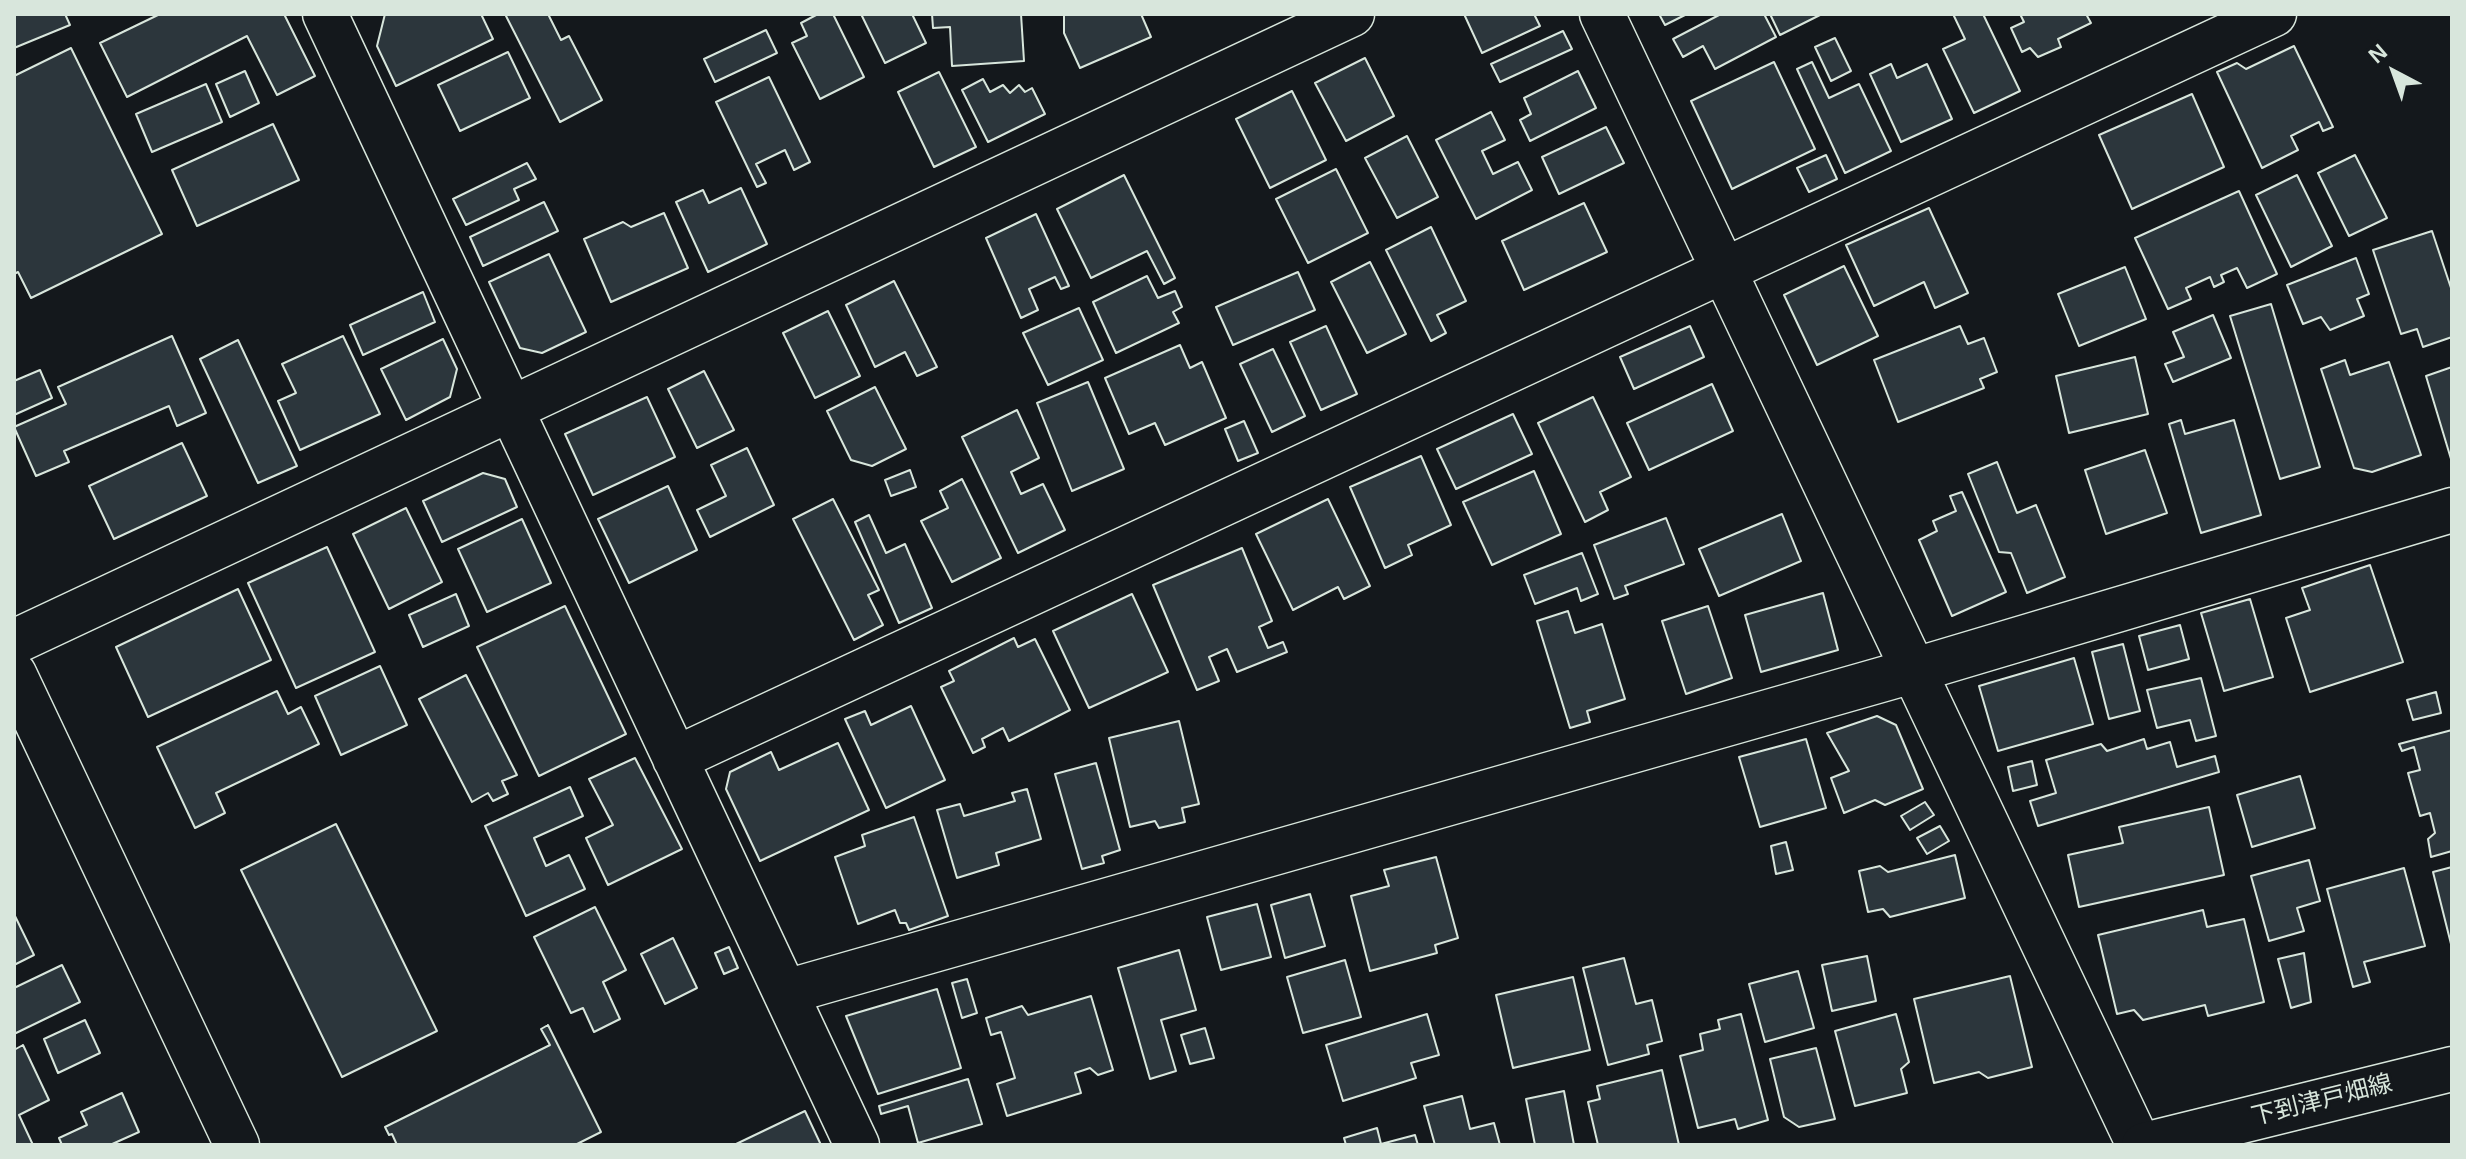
<!DOCTYPE html>
<html>
<head>
<meta charset="utf-8">
<style>
  body { margin:0 }
  #map { position:relative; width:2466px; height:1159px; overflow:hidden; background:#14181c; font-family:Arial,sans-serif }
  canvas { display:block }
  .frame { position:absolute; inset:0; border:16px solid #d8e6dc; pointer-events:none }
  .north { position:absolute; left:2354px; top:32px; width:80px; height:80px; -webkit-text-stroke:6px #14181c; paint-order:stroke; rotate:319deg; font-size:22px; font-weight:700; line-height:32px; text-align:center; color:#d8e6dc }
  .north::after { content:''; display:block; margin:auto; width:28px; height:36px; background:#d8e6dc; clip-path:polygon(50% 0,100% 100%,50% 72%,0 100%) }
</style>
</head>
<body>
<div id="map">
<canvas width="2466" height="1159"></canvas>
<div class="frame"></div>
<div class="north">N</div>
</div>
<script>
const ctx = document.querySelector('canvas').getContext('2d');
ctx.lineJoin = 'round';
function fill(path, color) { ctx.fillStyle = color; ctx.fill(path, 'evenodd'); }
const poly = rows => new Path2D(rows.map(r => 'M' + r).join(''));
function trace(path, color, width, dash) { ctx.strokeStyle = color; ctx.lineWidth = width; ctx.lineCap = dash ? 'butt' : 'round'; ctx.setLineDash(dash || []); ctx.stroke(path); }
function drawText(font, color, halo, rows, align = 'center') {
  ctx.font = font + ' Arial,"Noto Sans JP",sans-serif'; ctx.lineWidth = 6; ctx.setLineDash([]); ctx.textBaseline = 'middle'; ctx.strokeStyle = halo; ctx.fillStyle = color; for (const [text, x, y, turn = 0] of rows) {
    ctx.save(); ctx.translate(x, y); ctx.rotate((+turn || 0) * Math.PI / 180); ctx.textAlign = isNaN(turn) ? turn : align; if (halo) ctx.strokeText(text, 0, 0); ctx.fillText(text, 0, 0); ctx.restore();
  }
}
const building = poly([
  [14,14,65,14,70,25,14,48,14,14],
  [160,14,284,14,315,76,277,95,247,36,127,97,100,43,160,14],
  [385,14,481,14,493,39,396,86,377,46,385,14],
  [505,14,548,14,561,40,569,36,602,100,560,122,505,14],
  [818,14,833,14,864,77,820,99,792,43,807,36,801,23,818,14],
  [861,14,912,14,926,43,885,63,861,14],
  [932,14,1021,14,1024,61,952,66,950,27,933,28,932,14],
  [1064,14,1141,14,1151,37,1080,68,1064,33,1064,14],
  [1464,14,1534,14,1540,26,1482,53,1464,14],
  [1659,14,1687,14,1665,25,1659,14],
  [1721,14,1764,14,1776,37,1715,69,1703,46,1683,57,1673,39,1721,14],
  [1770,14,1822,14,1780,35,1770,14],
  [1953,14,1983,14,2020,91,1974,113,1943,49,1965,39,1953,14],
  [2020,14,2086,14,2091,23,2058,39,2061,47,2038,57,2030,48,2022,52,2011,28,2024,22,2020,14],
  [766,30,777,53,715,82,704,59,766,30],
  [1563,31,1572,49,1500,82,1491,64,1563,31],
  [1835,38,1851,71,1831,81,1815,47,1835,38],
  [2294,46,2333,127,2323,131,2319,122,2291,136,2298,150,2262,168,2217,72,2237,63,2246,69,2294,46],
  [71,48,162,234,31,298,18,272,14,274,14,76,71,48],
  [508,52,530,98,460,131,438,85,508,52],
  [1365,58,1394,116,1346,141,1315,83,1365,58],
  [1774,62,1815,149,1732,189,1691,101,1774,62],
  [1812,62,1829,98,1859,84,1891,151,1845,173,1797,69,1812,62],
  [1891,64,1897,78,1927,64,1952,119,1901,142,1870,74,1891,64],
  [245,71,259,103,230,117,216,84,245,71],
  [1578,71,1596,108,1530,141,1520,120,1531,114,1524,98,1578,71],
  [939,72,976,147,934,167,898,92,939,72],
  [769,77,810,162,794,170,785,150,756,164,766,183,757,187,716,102,769,77],
  [983,79,990,92,1003,85,1010,93,1019,85,1025,92,1032,88,1045,114,988,142,962,90,983,79],
  [206,84,222,122,152,152,136,114,206,84],
  [1292,91,1326,160,1270,188,1236,119,1292,91],
  [2192,94,2224,167,2132,209,2099,135,2192,94],
  [1491,112,1505,140,1482,151,1493,174,1518,162,1532,190,1476,219,1436,140,1491,112],
  [273,124,299,180,197,226,172,170,273,124],
  [1606,127,1624,163,1559,194,1542,157,1606,127],
  [1407,136,1438,197,1397,218,1365,158,1407,136],
  [1826,155,1837,179,1809,192,1797,168,1826,155],
  [2355,155,2387,218,2349,236,2318,173,2355,155],
  [527,163,536,179,514,189,519,200,466,225,453,199,527,163],
  [1336,169,1368,233,1308,263,1276,199,1336,169],
  [1124,175,1175,278,1164,284,1147,251,1091,278,1057,209,1124,175],
  [2297,175,2332,246,2291,267,2256,195,2297,175],
  [741,188,767,244,708,272,676,202,703,190,709,203,741,188],
  [2239,191,2277,274,2247,288,2237,268,2221,275,2224,282,2214,287,2210,277,2186,288,2191,299,2168,309,2135,238,2239,191],
  [544,202,558,231,483,266,470,237,544,202],
  [1584,203,1607,252,1524,290,1502,241,1584,203],
  [1929,208,1968,293,1935,308,1924,282,1874,306,1846,245,1929,208],
  [664,213,688,268,611,302,584,239,623,222,631,227,664,213],
  [1036,214,1069,286,1061,289,1055,277,1029,289,1038,310,1021,318,986,238,1036,214],
  [1431,227,1466,301,1437,315,1446,333,1431,341,1386,250,1431,227],
  [2432,231,2452,291,2452,337,2423,347,2417,329,2401,334,2373,250,2432,231],
  [549,254,586,332,542,353,520,348,489,282,549,254],
  [2356,258,2369,294,2357,299,2364,316,2330,330,2321,317,2303,324,2287,285,2356,258],
  [1370,262,1406,334,1367,353,1331,282,1370,262],
  [1844,266,1878,336,1817,365,1784,295,1844,266],
  [2125,267,2146,319,2079,346,2058,294,2125,267],
  [1298,272,1315,310,1233,345,1216,307,1298,272],
  [1147,276,1158,298,1175,291,1182,307,1173,312,1179,323,1116,353,1093,302,1147,276],
  [894,281,937,367,917,376,905,352,875,367,846,305,894,281],
  [423,292,435,322,363,355,350,325,423,292],
  [2271,304,2320,467,2280,479,2230,316,2271,304],
  [1079,308,1103,360,1048,385,1023,333,1079,308],
  [828,311,860,376,815,398,783,333,828,311],
  [2213,315,2231,358,2173,382,2165,364,2184,357,2173,332,2213,315],
  [1326,326,1357,394,1321,410,1290,342,1326,326],
  [1690,326,1704,357,1634,389,1620,357,1690,326],
  [1960,326,1968,344,1984,338,1997,372,1980,379,1984,388,1898,422,1874,360,1960,326],
  [172,336,206,413,177,426,169,406,64,451,69,462,36,476,14,427,66,404,58,387,172,336],
  [343,336,380,414,300,450,278,401,296,393,282,364,343,336],
  [443,339,457,369,450,397,406,420,381,369,443,339],
  [238,340,297,466,258,483,200,359,238,340],
  [1180,345,1190,368,1202,362,1226,418,1165,445,1155,423,1129,434,1105,378,1180,345],
  [1273,349,1305,416,1272,432,1240,364,1273,349],
  [2135,357,2148,414,2069,433,2056,376,2135,357],
  [2345,360,2350,375,2389,362,2421,455,2372,472,2354,468,2321,369,2345,360],
  [2452,367,2452,459,2451,459,2426,376,2452,367],
  [40,370,52,398,14,415,14,381,40,370],
  [704,371,734,430,697,448,668,389,704,371],
  [1088,382,1124,469,1072,491,1037,403,1088,382],
  [1712,384,1733,431,1649,470,1627,423,1712,384],
  [875,387,906,449,872,466,851,460,827,411,875,387],
  [647,397,675,457,593,495,565,434,647,397],
  [1593,397,1631,477,1600,492,1608,510,1585,522,1538,423,1593,397],
  [1017,410,1039,458,1011,472,1021,494,1043,484,1065,530,1018,553,962,437,1017,410],
  [1513,414,1532,454,1456,489,1437,449,1513,414],
  [2181,420,2185,434,2234,420,2261,515,2201,533,2169,424,2181,420],
  [1244,421,1258,453,1238,461,1225,429,1244,421],
  [182,443,207,496,114,539,89,486,182,443],
  [747,448,774,505,710,537,697,510,726,496,711,465,747,448],
  [2145,450,2167,513,2106,534,2085,470,2145,450],
  [1421,456,1451,525,1408,545,1412,555,1385,568,1350,487,1421,456],
  [1997,462,2017,513,2036,505,2065,577,2027,593,2011,553,1999,552,1968,474,1997,462],
  [910,470,916,487,891,496,885,480,910,470],
  [1534,471,1561,534,1492,565,1463,502,1534,471],
  [483,473,505,479,517,507,442,542,423,501,483,473],
  [962,479,1001,558,952,582,921,521,948,508,940,491,962,479],
  [668,486,697,550,629,583,598,519,668,486],
  [1962,492,2006,592,1952,616,1919,540,1937,531,1933,521,1956,511,1950,496,1962,492],
  [833,499,879,590,868,595,883,625,854,640,793,519,833,499],
  [1328,499,1370,586,1344,599,1338,587,1293,610,1256,534,1328,499],
  [406,508,442,582,389,609,353,534,406,508],
  [1782,514,1801,561,1719,596,1699,549,1782,514],
  [869,515,886,553,905,544,932,608,899,623,855,522,869,515],
  [1666,518,1684,564,1625,586,1628,594,1614,599,1594,545,1666,518],
  [522,519,551,583,487,612,458,549,522,519],
  [327,547,375,652,296,688,248,583,327,547],
  [1242,548,1272,621,1259,627,1268,648,1283,642,1287,652,1237,672,1227,649,1209,657,1219,681,1197,690,1153,585,1242,548],
  [1582,553,1598,594,1581,601,1577,588,1535,604,1524,575,1582,553],
  [2370,565,2403,662,2310,692,2286,618,2310,610,2302,588,2370,565],
  [238,589,271,660,148,717,116,647,238,589],
  [1823,593,1838,650,1761,672,1745,615,1823,593],
  [456,594,469,626,423,647,409,615,456,594],
  [1132,594,1168,672,1089,708,1053,631,1132,594],
  [2250,599,2273,677,2224,691,2201,613,2250,599],
  [565,606,626,734,539,776,477,647,565,606],
  [1708,606,1732,678,1686,694,1662,621,1708,606],
  [1568,611,1575,633,1602,624,1625,699,1587,711,1590,722,1570,728,1537,621,1568,611],
  [2180,625,2189,659,2148,670,2139,636,2180,625],
  [1014,638,1018,647,1035,639,1070,710,1009,741,1003,728,982,739,985,747,973,753,941,687,954,681,949,671,1014,638],
  [2123,644,2140,711,2109,719,2092,652,2123,644],
  [2074,658,2093,724,1998,751,1979,686,2074,658],
  [380,666,407,725,341,755,315,696,380,666],
  [466,675,517,775,502,781,508,794,493,801,488,793,472,802,419,699,466,675],
  [2201,678,2216,736,2196,741,2190,720,2157,728,2147,690,2201,678],
  [277,691,288,714,301,707,319,744,216,793,225,813,195,828,157,747,277,691],
  [2436,692,2441,713,2413,720,2407,700,2436,692],
  [911,706,945,780,886,808,845,719,865,711,871,725,911,706],
  [1877,716,1896,725,1923,789,1885,805,1875,800,1844,813,1831,778,1849,771,1827,733,1877,716],
  [1179,721,1199,804,1182,808,1185,822,1159,828,1155,821,1130,827,1109,738,1179,721],
  [2452,730,2452,851,2431,857,2428,839,2435,833,2430,813,2420,816,2408,773,2420,770,2414,747,2402,751,2399,744,2452,730],
  [1806,739,1826,808,1760,827,1739,757,1806,739],
  [2144,739,2147,749,2170,742,2177,767,2215,756,2219,772,2038,826,2030,801,2056,793,2046,760,2101,744,2107,751,2144,739],
  [838,743,869,810,760,861,726,789,730,772,771,752,779,770,838,743],
  [635,758,682,849,608,885,586,838,613,825,589,779,635,758],
  [2032,761,2037,785,2013,791,2008,767,2032,761],
  [1096,763,1120,850,1102,856,1104,863,1082,869,1055,774,1096,763],
  [2300,776,2315,828,2252,847,2237,795,2300,776],
  [570,787,583,816,534,838,546,866,569,855,585,889,526,916,485,826,570,787],
  [1027,789,1041,839,996,853,999,865,957,878,937,810,960,804,964,816,1015,801,1012,793,1027,789],
  [1925,802,1934,815,1910,830,1901,816,1925,802],
  [2209,807,2224,875,2079,907,2068,855,2123,843,2119,827,2209,807],
  [914,817,948,916,909,930,906,923,900,923,895,910,858,924,835,857,865,846,862,835,914,817],
  [336,824,437,1031,342,1077,241,870,336,824],
  [1940,826,1949,841,1927,854,1917,838,1940,826],
  [1786,842,1793,870,1776,874,1771,846,1786,842],
  [1955,855,1965,898,1890,917,1883,909,1868,912,1859,871,1880,866,1888,872,1955,855],
  [1436,857,1458,938,1435,945,1437,953,1370,971,1351,896,1389,886,1384,870,1436,857],
  [2309,860,2320,901,2297,908,2304,931,2269,941,2251,876,2309,860],
  [2452,867,2452,948,2433,872,2452,867],
  [2404,868,2425,946,2364,962,2370,982,2353,987,2327,889,2404,868],
  [1310,894,1325,946,1285,958,1271,905,1310,894],
  [1257,904,1271,957,1221,970,1207,917,1257,904],
  [595,907,626,970,603,982,620,1019,594,1032,583,1008,571,1013,534,937,595,907],
  [2203,910,2207,927,2244,919,2264,1002,2208,1016,2205,1005,2143,1020,2134,1010,2117,1014,2098,935,2203,910],
  [14,914,34,955,14,965,14,914],
  [673,938,697,988,665,1004,641,954,673,938],
  [729,947,738,968,724,974,715,953,729,947],
  [1179,950,1196,1010,1161,1020,1176,1071,1150,1079,1118,968,1179,950],
  [2304,953,2311,1002,2291,1008,2278,959,2304,953],
  [1867,956,1876,1001,1832,1011,1822,965,1867,956],
  [1624,958,1636,1004,1652,1000,1662,1041,1647,1045,1649,1054,1608,1065,1583,968,1624,958],
  [1345,960,1361,1017,1303,1033,1287,977,1345,960],
  [62,965,80,1002,14,1034,14,988,62,965],
  [1798,971,1814,1028,1765,1042,1749,984,1798,971],
  [2010,976,2032,1067,1988,1078,1979,1072,1934,1083,1914,999,2010,976],
  [1573,977,1590,1050,1513,1068,1496,995,1573,977],
  [967,979,977,1013,962,1018,952,983,967,979],
  [937,989,961,1068,878,1094,846,1016,937,989],
  [1091,996,1113,1070,1098,1075,1090,1068,1075,1073,1081,1093,1007,1116,997,1084,1015,1078,1001,1032,991,1035,986,1018,1022,1006,1028,1015,1091,996],
  [1427,1014,1439,1055,1411,1063,1416,1078,1343,1101,1326,1045,1427,1014],
  [1741,1014,1768,1120,1738,1129,1735,1119,1698,1128,1680,1056,1703,1050,1700,1034,1720,1029,1718,1020,1741,1014],
  [1896,1014,1909,1062,1901,1069,1907,1093,1855,1106,1835,1031,1896,1014],
  [85,1020,100,1053,58,1073,44,1039,85,1020],
  [548,1025,601,1132,575,1145,397,1145,392,1134,389,1135,385,1127,550,1045,541,1029,548,1025],
  [1205,1028,1214,1058,1190,1064,1181,1035,1205,1028],
  [23,1045,49,1100,19,1115,33,1145,14,1145,14,1050,23,1045],
  [1816,1048,1835,1119,1799,1127,1784,1117,1770,1059,1816,1048],
  [1662,1070,1679,1145,1598,1145,1588,1102,1600,1099,1597,1086,1662,1070],
  [968,1079,982,1124,918,1143,908,1106,881,1114,879,1106,968,1079],
  [1564,1091,1574,1145,1535,1145,1526,1099,1564,1091],
  [122,1093,139,1132,110,1145,62,1145,59,1138,87,1125,81,1112,122,1093],
  [1462,1096,1470,1129,1494,1123,1500,1145,1435,1145,1424,1106,1462,1096],
  [805,1111,821,1145,734,1145,805,1111],
  [1377,1128,1381,1144,1415,1135,1418,1145,1346,1145,1344,1138,1377,1128]
]);
const minor = poly([
  [325,14,857,1145],
  [1602,14,2139,1145],
  [14,642,1352,14],
  [14,674,237,1145],
  [675,759,2274,14],
  [786,992,1912,671,2452,510]
]);
const major = poly([
  [2144,1145,2452,1069]
]);
const streetNames = [
  ["下到津戸畑線",2322,1101,-14]
];
fill(building, '#2c363c');
trace(building, '#d8e6dc', 2);
trace(minor, '#d8e6dc', 47);
trace(major, '#d8e6dc', 47);
trace(minor, '#14181c', 44);
trace(major, '#14181c', 44);
drawText('24px', '#d8e6dc', '#14181c', streetNames);
</script>
</body>
</html>
